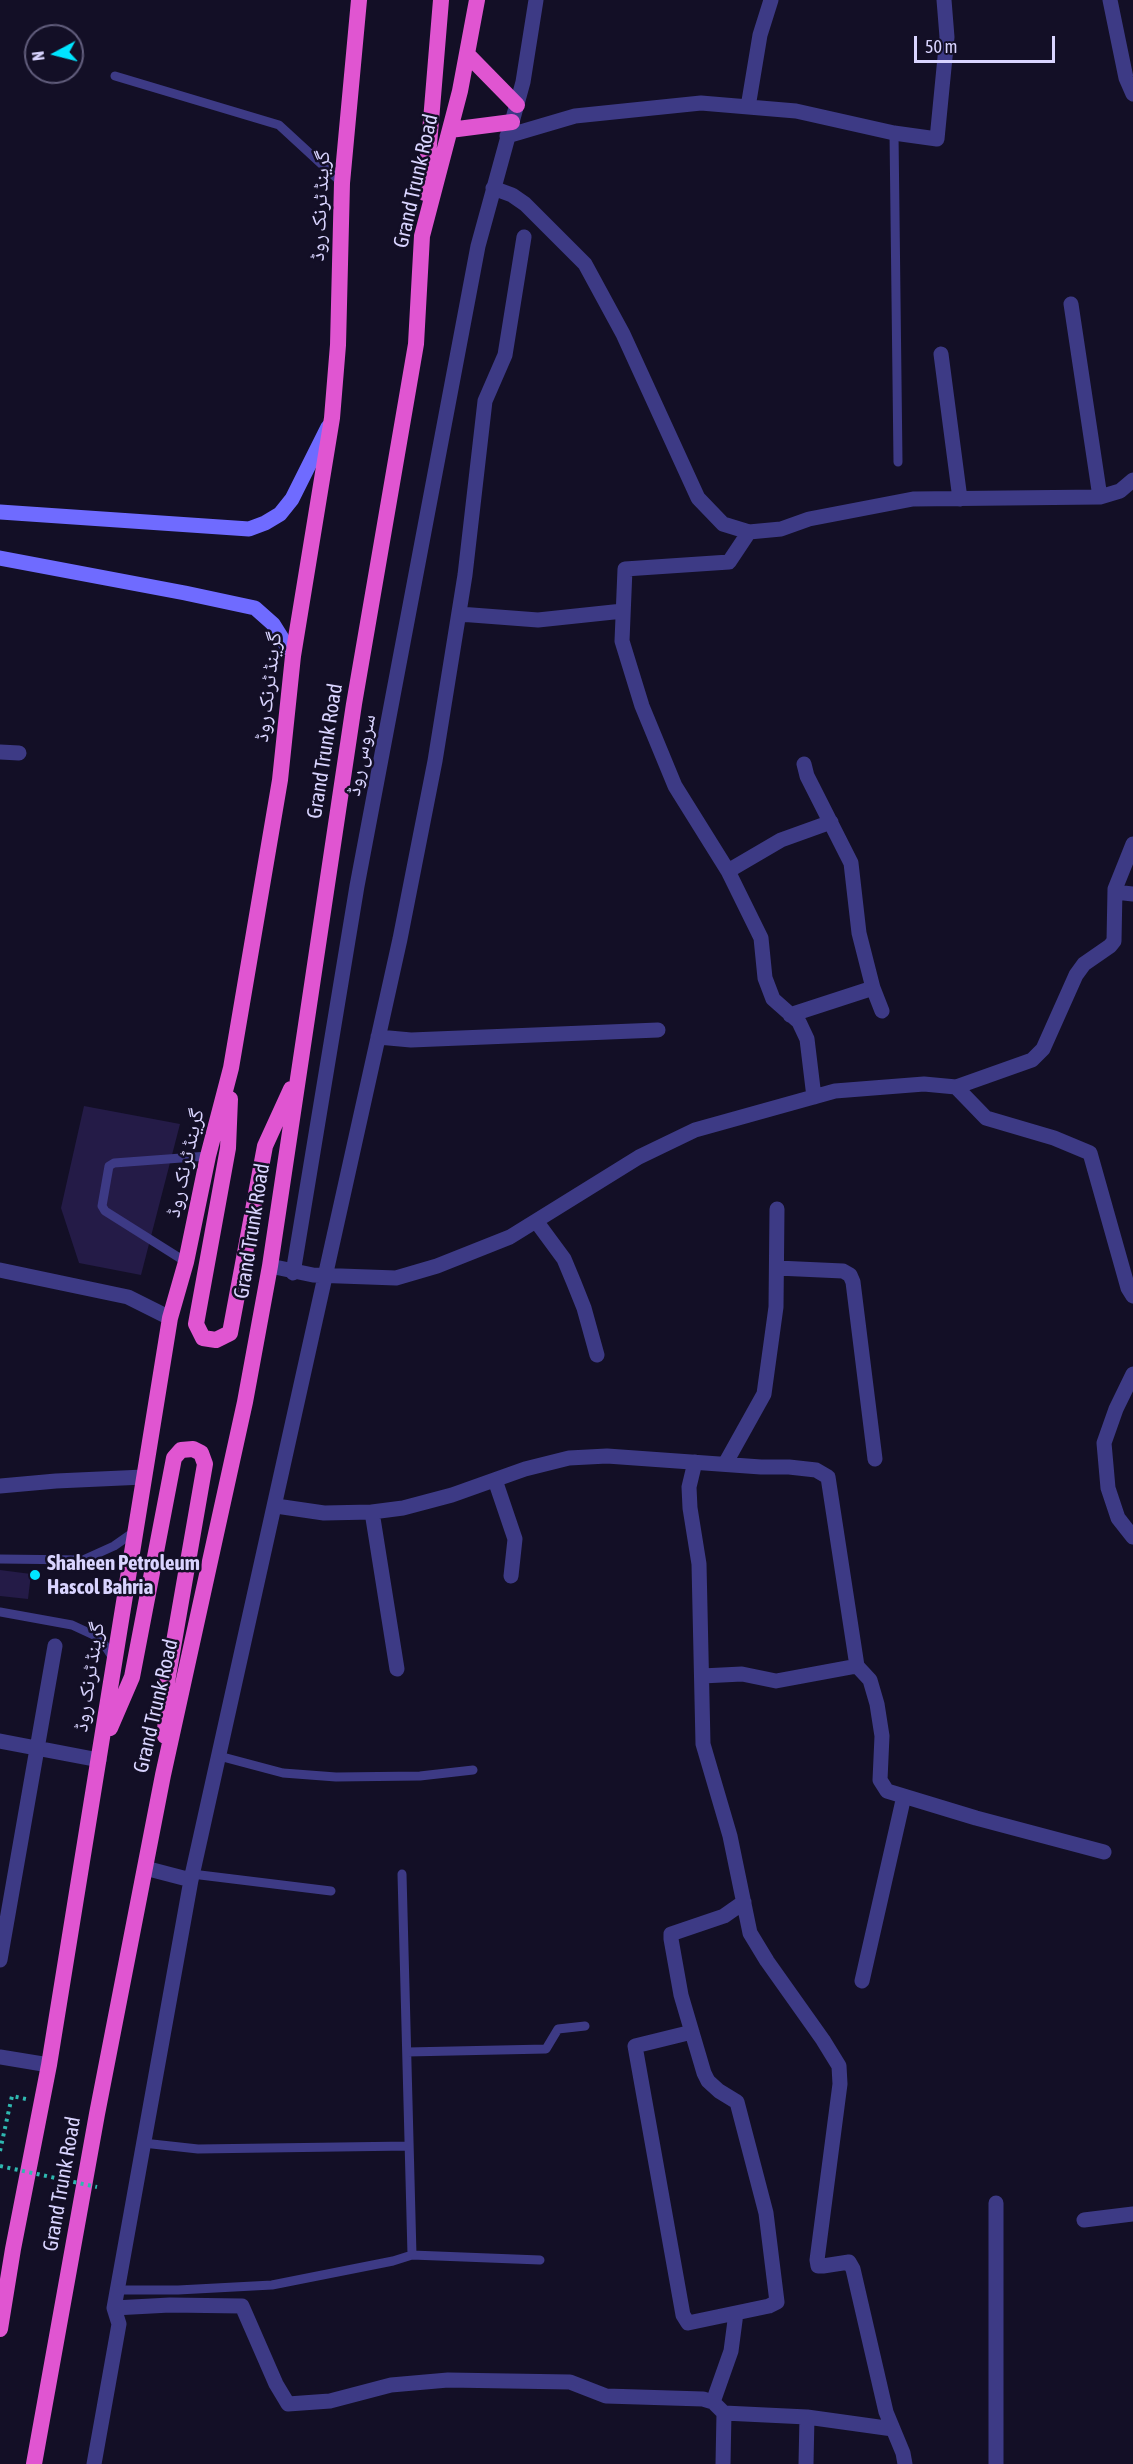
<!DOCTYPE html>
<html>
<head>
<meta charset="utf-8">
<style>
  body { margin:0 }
  #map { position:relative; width:1133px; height:2464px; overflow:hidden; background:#130f26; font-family:"Asap Condensed",sans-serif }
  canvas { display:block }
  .north { position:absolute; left:24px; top:24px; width:60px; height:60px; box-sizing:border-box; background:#130f26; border:2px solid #625e7d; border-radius:50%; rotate:263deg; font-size:16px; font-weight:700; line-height:24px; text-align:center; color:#d9d4ff }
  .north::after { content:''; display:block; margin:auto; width:21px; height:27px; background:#00e5ff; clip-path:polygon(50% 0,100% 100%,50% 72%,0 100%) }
  .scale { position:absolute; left:914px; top:36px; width:141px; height:27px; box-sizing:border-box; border:3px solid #d9d4ff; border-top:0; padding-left:8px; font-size:18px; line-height:21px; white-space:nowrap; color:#d9d4ff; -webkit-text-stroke:4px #130f26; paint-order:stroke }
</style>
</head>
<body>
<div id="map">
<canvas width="1133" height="2464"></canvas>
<div class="north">N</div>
<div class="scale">50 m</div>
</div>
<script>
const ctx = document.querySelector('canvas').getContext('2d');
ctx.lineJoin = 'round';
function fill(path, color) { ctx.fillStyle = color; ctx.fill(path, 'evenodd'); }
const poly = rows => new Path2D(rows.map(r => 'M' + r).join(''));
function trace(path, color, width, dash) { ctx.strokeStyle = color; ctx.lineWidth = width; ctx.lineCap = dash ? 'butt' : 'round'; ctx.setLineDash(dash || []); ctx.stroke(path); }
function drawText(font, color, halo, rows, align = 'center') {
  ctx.font = font + ' "Asap Condensed","Noto Naskh Arabic",sans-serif'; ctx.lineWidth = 5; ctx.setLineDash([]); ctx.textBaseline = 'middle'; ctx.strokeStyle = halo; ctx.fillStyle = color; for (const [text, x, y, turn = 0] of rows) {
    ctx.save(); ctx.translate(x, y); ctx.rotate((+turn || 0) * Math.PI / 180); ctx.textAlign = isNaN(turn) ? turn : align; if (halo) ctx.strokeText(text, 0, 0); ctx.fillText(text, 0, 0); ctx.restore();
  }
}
const building = poly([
  [84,1106,180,1124,141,1275,79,1263,61,1208],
  [0,1570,31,1574,28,1599,0,1596]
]);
const path = poly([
  [0,2151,12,2096,26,2099]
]);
const service = poly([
  [115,76,279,125,342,183],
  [894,133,898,462],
  [186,1262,105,1211,102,1206,109,1166,114,1163,208,1156],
  [0,1559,83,1560,114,1546,134,1532],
  [0,1612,72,1625,100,1638,113,1658],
  [219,1756,283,1773,336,1777,420,1776,473,1770],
  [192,1874,331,1891],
  [402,1874,412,2255],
  [407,2052,546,2049,558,2029,585,2026],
  [143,2143,198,2149,409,2146],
  [117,2290,178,2290,272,2285,393,2261,412,2255,540,2260]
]);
const minor = poly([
  [1110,0,1126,78,1133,94],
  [748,107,760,35,771,0],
  [507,136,575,116,701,103,796,111,894,133,937,139,947,37,944,0],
  [493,188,512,195,525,204,585,264,623,334,698,498,723,524,749,532,781,529,809,519,913,499,1100,497,1120,491,1133,480],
  [1071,304,1100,497],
  [941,354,960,499],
  [749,532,729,562,625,569,622,641,642,706,675,786,728,871,761,938,765,978,773,999,799,1022,807,1039,814,1097],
  [459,614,538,620,623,611],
  [0,752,19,753],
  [804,764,807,776,851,863,859,933,873,988,882,1011],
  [728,871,781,840,831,822],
  [1115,892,1133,894],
  [790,1015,873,988],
  [378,1037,411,1040,658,1030],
  [956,1087,1032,1060,1043,1049,1076,975,1084,964,1110,946,1114,941,1115,889,1133,844],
  [536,1221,564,1259,574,1283,584,1308,597,1355],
  [270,1266,313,1275,396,1278,437,1266,510,1237,639,1157,695,1130,835,1091,924,1084,956,1087,986,1118,1054,1138,1090,1153,1128,1288,1133,1296],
  [777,1268,843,1271,850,1275,853,1282,875,1459],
  [0,1270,128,1297,170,1318],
  [293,1273,357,886,478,246,523,82,536,0],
  [1133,1374,1116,1409,1104,1443,1108,1488,1118,1518,1133,1537],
  [695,1462,689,1487,690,1508,699,1564,703,1744,730,1836,750,1933,767,1961,823,2040,839,2066,840,2084,817,2260,818,2266,823,2266,849,2262,853,2269,886,2412,903,2453,905,2464],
  [725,1464,764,1394,776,1307,777,1209],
  [495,1480,515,1539,511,1576],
  [0,1486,56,1481,144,1477],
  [276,1506,324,1513,372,1512,403,1508,452,1495,525,1469,569,1458,607,1456,761,1467,789,1467,816,1470,828,1477,857,1666,870,1680,877,1704,882,1736,880,1780,887,1791,976,1818,1104,1852],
  [372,1512,397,1669],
  [702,1676,742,1674,776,1681,857,1666],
  [0,1741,99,1760],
  [145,1868,191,1880],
  [0,1960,55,1646],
  [862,1981,904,1796],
  [692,2032,635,2046,683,2315,688,2323,769,2306,777,2302,766,2213,737,2102,719,2091,708,2081,704,2073,681,1995,671,1939,671,1934,724,1916,744,1902],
  [0,2057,49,2065],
  [1084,2220,1133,2214],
  [114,2308,170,2305,242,2306,276,2384,288,2404,330,2401,391,2385,448,2380,570,2382,606,2396,703,2399,713,2402,724,2413,807,2417],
  [713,2402,731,2351,736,2313],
  [94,2464,119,2324,114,2308,191,1880,400,939,435,761,465,575,485,401,505,355,524,237],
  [723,2464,724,2413],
  [806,2464,807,2417,893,2429],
  [996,2464,996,2203]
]);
const secondary = poly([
  [0,512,249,529,265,523,280,514,292,499,328,427],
  [0,558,185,593,255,608,273,624,293,656]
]);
const trunk = poly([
  [467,54,517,105],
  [450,130,512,122],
  [425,193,441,0],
  [230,1099,228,1148,196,1324,203,1338,216,1340,230,1333,265,1146,291,1089],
  [110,1728,132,1677,174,1458,181,1450,193,1449,201,1453,205,1464,167,1682,165,1736],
  [0,2329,13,2249,49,2065,170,1318,186,1262,208,1156,231,1068,280,780,293,656,332,418,338,345,342,183,359,0],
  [34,2464,97,2114,163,1775,245,1402,270,1266,354,704,416,344,422,236,460,91,477,0]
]);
const pathBridge = poly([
  [0,2166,97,2187]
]);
const markers = [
  [35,1575,6,"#00e5ff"]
];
const streetNames = [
  ["Grand Trunk Road",416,181,-77],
  ["گرینڈ ٹرنک روڈ",320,206,-87],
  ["گرینڈ ٹرنک روڈ",268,687,-83],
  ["Grand Trunk Road",325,751,-81],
  ["سروس روڈ",361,755,-79],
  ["گرینڈ ٹرنک روڈ",185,1163,-77],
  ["Grand Trunk Road",252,1231,-81],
  ["گرینڈ ٹرنک روڈ",89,1677,-81],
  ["Grand Trunk Road",156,1706,-77],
  ["Grand Trunk Road",62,2184,-80]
];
const poiNames = [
  ["Shaheen Petroleum",47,1563],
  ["Hascol Bahria",47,1587]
];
fill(building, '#241b47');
trace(path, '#2fb8b0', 4, [3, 4.5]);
trace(service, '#3d3a85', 9);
trace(minor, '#3d3a85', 15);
trace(secondary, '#6f6bff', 15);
trace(trunk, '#e055d1', 16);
trace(pathBridge, '#2fb8b0', 4, [3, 4.5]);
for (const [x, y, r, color] of markers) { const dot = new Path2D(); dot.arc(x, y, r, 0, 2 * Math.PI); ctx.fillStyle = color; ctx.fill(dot); trace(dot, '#130f26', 2); }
drawText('21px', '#d9d4ff', '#130f26', streetNames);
drawText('bold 21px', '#d9d4ff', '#130f26', poiNames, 'left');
</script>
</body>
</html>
